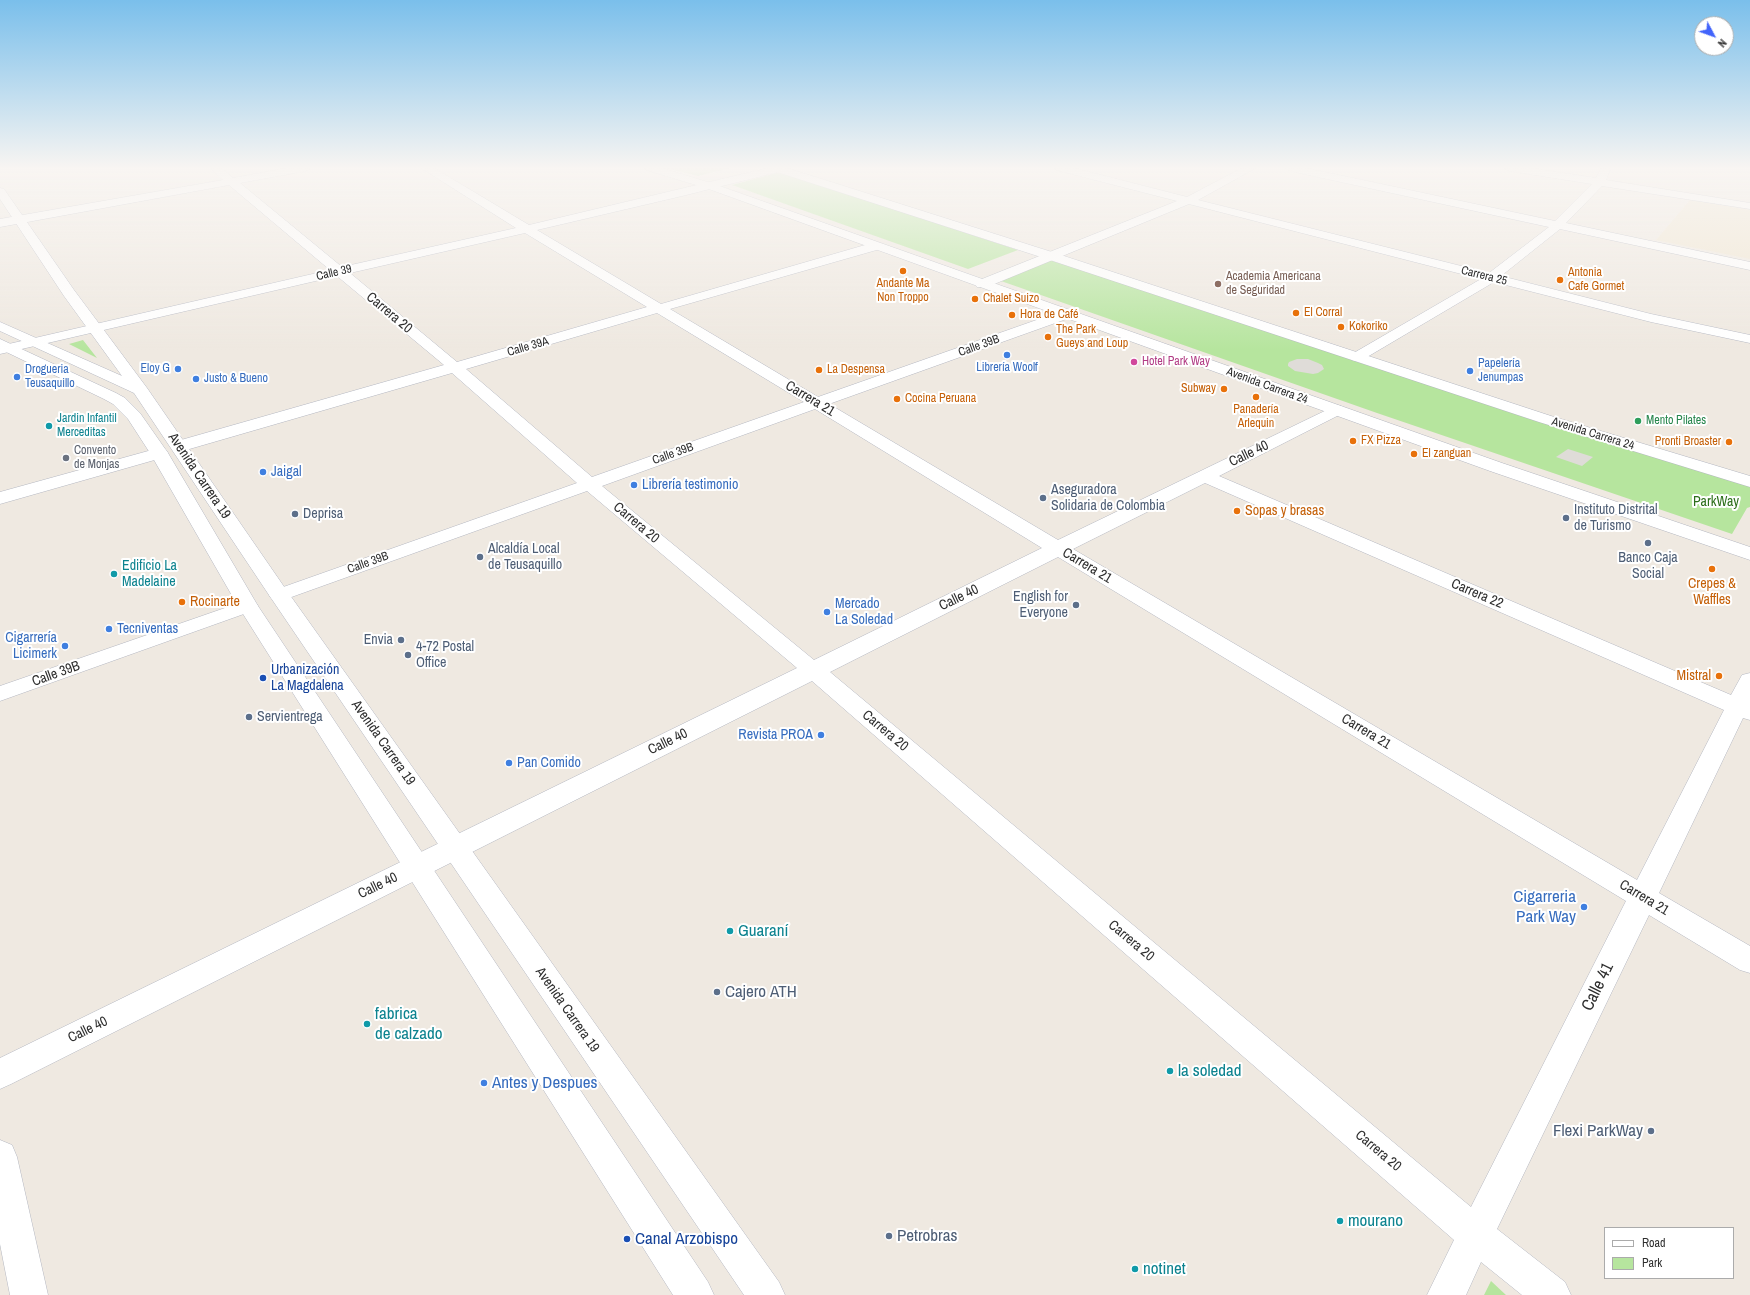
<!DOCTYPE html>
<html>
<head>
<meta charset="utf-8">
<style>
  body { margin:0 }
  #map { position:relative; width:1750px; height:1295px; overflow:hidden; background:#efe9e1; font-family:"Archivo Narrow",sans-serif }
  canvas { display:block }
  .legend { position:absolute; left:1604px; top:1227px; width:130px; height:52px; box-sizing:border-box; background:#fff; border:1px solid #ababab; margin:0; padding:5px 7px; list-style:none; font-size:12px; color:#2e2e2e }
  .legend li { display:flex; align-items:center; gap:8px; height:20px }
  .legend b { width:20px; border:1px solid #ababab }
  .north { position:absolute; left:1694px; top:16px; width:40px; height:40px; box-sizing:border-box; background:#fff; border:1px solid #ababab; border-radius:50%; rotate:131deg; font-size:11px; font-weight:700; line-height:16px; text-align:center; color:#2e2e2e }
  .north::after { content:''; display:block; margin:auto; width:14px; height:18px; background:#4264fb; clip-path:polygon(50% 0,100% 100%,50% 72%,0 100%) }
</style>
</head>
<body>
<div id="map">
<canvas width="1750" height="1295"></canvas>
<ul class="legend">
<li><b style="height:5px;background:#fff"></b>Road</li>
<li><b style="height:11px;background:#b6e59e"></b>Park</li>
</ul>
<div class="north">N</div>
</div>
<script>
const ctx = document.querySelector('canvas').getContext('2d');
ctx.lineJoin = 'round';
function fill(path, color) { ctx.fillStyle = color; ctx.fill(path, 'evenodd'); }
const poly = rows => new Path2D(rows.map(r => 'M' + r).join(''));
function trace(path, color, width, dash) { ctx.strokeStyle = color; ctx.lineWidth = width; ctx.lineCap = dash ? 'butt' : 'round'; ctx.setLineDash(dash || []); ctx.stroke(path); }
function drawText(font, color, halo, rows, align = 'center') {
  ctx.font = font + ' "Archivo Narrow",sans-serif'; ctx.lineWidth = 4; ctx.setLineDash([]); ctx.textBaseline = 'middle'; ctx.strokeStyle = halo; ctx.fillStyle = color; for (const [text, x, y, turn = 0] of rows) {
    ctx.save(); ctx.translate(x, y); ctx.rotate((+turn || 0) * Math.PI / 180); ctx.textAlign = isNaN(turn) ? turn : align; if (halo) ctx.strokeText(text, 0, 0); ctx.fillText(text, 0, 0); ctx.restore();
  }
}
const education = poly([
  [1690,200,1750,210,1750,259,1656,240]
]);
const green = poly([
  [666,168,730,168,698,176],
  [780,172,1018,250,968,269,732,185],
  [1050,260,1371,365,1750,486,1750,507,1747,508,1732,534,1377,413,1001,281],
  [83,340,97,358,69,344],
  [1491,1281,1506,1295,1484,1295]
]);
const plaza = poly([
  [1297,359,1308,359,1318,363,1322,365,1324,369,1318,373,1313,374,1295,371,1288,366,1288,364,1289,362],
  [1568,449,1593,457,1582,466,1556,457]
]);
const street = poly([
  [210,168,222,168,233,178,287,168,311,168,306,171,240,183,342,267,516,228,421,168,434,168,529,225,768,168,787,168,786,170,682,196,537,230,661,304,872,243,880,243,882,246,880,249,670,309,818,397,1062,311,1072,311,1074,314,1072,317,829,404,1058,540,1337,405,1343,407,1345,410,1343,413,1219,476,1731,695,1742,675,1750,673,1750,720,1743,718,1659,893,1750,946,1750,973,1740,970,1649,915,1497,1229,1565,1282,1571,1295,1522,1295,1481,1262,1466,1295,1427,1295,1454,1240,812,681,11,1084,0,1089,0,1058,797,668,587,491,286,599,279,601,272,599,269,595,272,591,577,483,452,373,186,450,180,451,174,450,171,446,174,442,444,365,337,276,0,354,0,346,330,270,229,185,0,227,0,219,223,180,210,168],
  [525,233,647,307,457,362,350,273,525,233],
  [657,313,804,402,592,477,466,369,657,313],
  [815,409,1042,548,814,660,602,486,815,409],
  [1205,483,1724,710,1637,880,1073,549,1205,483],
  [1058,557,1626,901,1471,1207,830,672,1058,557],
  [1055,168,1074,168,1187,197,1242,168,1256,168,1198,200,1489,273,1549,227,1290,171,1285,168,1306,168,1555,221,1592,184,1509,171,1504,168,1531,168,1596,178,1601,168,1611,168,1606,180,1750,203,1750,209,1602,186,1566,223,1750,262,1750,270,1560,229,1501,276,1651,314,1750,335,1750,343,1651,322,1494,282,1362,360,1357,361,1352,360,1350,357,1352,354,1481,279,1189,204,987,287,977,287,975,284,977,281,1177,201,1056,170,1055,168],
  [159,448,165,449,168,453,165,457,0,504,0,492,159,448],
  [248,600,255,602,258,606,255,610,0,701,0,686,248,600],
  [0,1140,12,1145,17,1157,48,1295,10,1295,0,1244,0,1140]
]);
const secondary = poly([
  [645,168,662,168,714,184,1502,463,1750,547,1750,560,1490,471,706,188,646,170,645,168],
  [770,168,787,168,1055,253,1551,416,1750,476,1750,487,1539,422,1047,259,771,170,770,168],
  [0,188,4,189,74,290,147,388,287,591,779,1282,785,1295,744,1295,269,595,134,393,0,331,0,322,122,376,64,296,0,199,0,188],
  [0,339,116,393,125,398,140,413,168,453,258,606,708,1282,714,1295,673,1295,238,606,150,453,128,419,113,404,104,399,0,349,0,339]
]);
const markers = [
  [903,271,4,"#e8710a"],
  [1560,280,4,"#e8710a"],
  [1218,284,4,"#8d6e63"],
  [975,299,4,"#e8710a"],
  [1296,313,4,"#e8710a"],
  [1012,315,4,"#e8710a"],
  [1341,327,4,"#e8710a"],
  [1048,337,4,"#e8710a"],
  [1007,355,4,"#3f7fe0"],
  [1134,362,4,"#d1479c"],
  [178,369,4,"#3f7fe0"],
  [819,370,4,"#e8710a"],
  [1470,371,4,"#3f7fe0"],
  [17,377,4,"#3f7fe0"],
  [196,379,4,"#3f7fe0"],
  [1224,389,4,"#e8710a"],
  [1256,397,4,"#e8710a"],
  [897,399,4,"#e8710a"],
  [1638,421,4,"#2e9e5b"],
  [49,426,4,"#0f9aa8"],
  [1353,441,4,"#e8710a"],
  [1729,442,4,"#e8710a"],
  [1414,454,4,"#e8710a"],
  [66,458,4,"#6b7280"],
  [263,472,4,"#3f7fe0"],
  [634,485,4,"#3f7fe0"],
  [1043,498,4,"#5c6f8a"],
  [1237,511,4,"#e8710a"],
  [295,514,4,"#5c6f8a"],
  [1566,518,4,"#5c6f8a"],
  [1648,543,4,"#5c6f8a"],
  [480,557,4,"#5c6f8a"],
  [1712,569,4,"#e8710a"],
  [114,574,4,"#0f9aa8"],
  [182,602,4,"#e8710a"],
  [1076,605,4,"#5c6f8a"],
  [827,612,4,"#3f7fe0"],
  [109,629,4,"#3f7fe0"],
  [401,640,4,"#5c6f8a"],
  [65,646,4,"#3f7fe0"],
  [408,655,4,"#5c6f8a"],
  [1719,676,4,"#e8710a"],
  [263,678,4,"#1a4fb4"],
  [249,717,4,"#5c6f8a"],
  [821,735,4,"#3f7fe0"],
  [509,763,4,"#3f7fe0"],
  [1584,907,4,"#3f7fe0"],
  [730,931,4,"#0f9aa8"],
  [717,992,4,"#5c6f8a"],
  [367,1024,4,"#0f9aa8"],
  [1170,1071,4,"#0f9aa8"],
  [484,1083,4,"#3f7fe0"],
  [1651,1131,4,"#5c6f8a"],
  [1340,1221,4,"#0f9aa8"],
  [889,1236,4,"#5c6f8a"],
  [627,1239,4,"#1a4fb4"],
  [1135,1269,4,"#0f9aa8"]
];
const farStreetnames = [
  ["Calle 39",334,273,-13],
  ["Carrera 25",1484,276,14],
  ["Calle 39B",979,346,-20],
  ["Calle 39A",528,347,-16],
  ["Avenida Carrera 24",1267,386,20],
  ["Avenida Carrera 24",1593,434,17],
  ["Calle 39B",673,454,-20],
  ["Calle 39B",368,563,-20]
];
const farFoodnames = [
  ["Antonia",1568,273],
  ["Cafe Gormet",1568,287],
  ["Andante Ma",903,284,"center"],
  ["Non Troppo",903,298,"center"],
  ["Chalet Suizo",983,299],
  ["El Corral",1304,313],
  ["Hora de Café",1020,315],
  ["Kokoriko",1349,327],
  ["The Park",1056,330],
  ["Gueys and Loup",1056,344],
  ["La Despensa",827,370],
  ["Subway",1216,389,"right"],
  ["Cocina Peruana",905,399],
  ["Panadería",1256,410,"center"],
  ["Arlequin",1256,424,"center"],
  ["FX Pizza",1361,441],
  ["Pronti Broaster",1721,442,"right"],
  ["El zanguan",1422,454]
];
const farEducationnames = [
  ["Academia Americana",1226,277],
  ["de Seguridad",1226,291]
];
const farHotelnames = [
  ["Hotel Park Way",1142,362]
];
const farShopnames = [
  ["Papelería",1478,364],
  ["Jenumpas",1478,378],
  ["Librería Woolf",1007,368,"center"],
  ["Eloy G",170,369,"right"],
  ["Drogueria",25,370],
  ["Teusaquillo",25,384],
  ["Justo & Bueno",204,379]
];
const farCulturenames = [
  ["Jardin Infantil",57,419],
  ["Merceditas",57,433]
];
const farLeisurenames = [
  ["Mento Pilates",1646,421]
];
const farWorshipnames = [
  ["Convento",74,451],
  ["de Monjas",74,465]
];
const streetNames = [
  ["Carrera 20",389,313,40],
  ["Carrera 21",810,399,31],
  ["Calle 40",1249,454,-26],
  ["Avenida Carrera 19",199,476,56],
  ["Carrera 20",636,523,40],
  ["Carrera 21",1087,566,31],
  ["Carrera 22",1477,594,23],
  ["Calle 40",959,598,-26],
  ["Calle 39B",56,674,-20],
  ["Carrera 20",885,731,40],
  ["Carrera 21",1366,732,31],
  ["Calle 40",668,742,-26],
  ["Avenida Carrera 19",383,743,55],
  ["Calle 40",378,886,-26],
  ["Carrera 21",1644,898,31],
  ["Carrera 20",1131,941,40],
  ["Avenida Carrera 19",567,1010,55],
  ["Calle 40",88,1030,-26],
  ["Carrera 20",1378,1151,40]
];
const shopNames = [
  ["Jaigal",271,472],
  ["Librería testimonio",642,485],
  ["Mercado",835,604],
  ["La Soledad",835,620],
  ["Tecniventas",117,629],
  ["Cigarrería",57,638,"right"],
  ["Licimerk",57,654,"right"],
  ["Revista PROA",813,735,"right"],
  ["Pan Comido",517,763]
];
const serviceNames = [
  ["Aseguradora",1051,490],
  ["Solidaria de Colombia",1051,506],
  ["Instituto Distrital",1574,510],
  ["de Turismo",1574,526],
  ["Deprisa",303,514],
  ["Alcaldía Local",488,549],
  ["de Teusaquillo",488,565],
  ["Banco Caja",1648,558,"center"],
  ["Social",1648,574,"center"],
  ["English for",1068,597,"right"],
  ["Everyone",1068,613,"right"],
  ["Envia",393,640,"right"],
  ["4-72 Postal",416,647],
  ["Office",416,663],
  ["Servientrega",257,717]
];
const parkNames = [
  ["ParkWay",1716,502]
];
const foodNames = [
  ["Sopas y brasas",1245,511],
  ["Crepes &",1712,584,"center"],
  ["Waffles",1712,600,"center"],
  ["Rocinarte",190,602],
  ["Mistral",1711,676,"right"]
];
const cultureNames = [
  ["Edificio La",122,566],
  ["Madelaine",122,582]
];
const transitNames = [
  ["Urbanización",271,670],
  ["La Magdalena",271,686]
];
const nearShopnames = [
  ["Cigarreria",1576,897],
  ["Park Way",1576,917],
  ["Antes y Despues",492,1083,"left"]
];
const nearCulturenames = [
  ["Guaraní",738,931],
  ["fabrica",375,1014],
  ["de calzado",375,1034],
  ["la soledad",1178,1071],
  ["mourano",1348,1221],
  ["notinet",1143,1269]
];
const nearStreetnames = [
  ["Calle 41",1598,987,-64]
];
const nearServicenames = [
  ["Cajero ATH",725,992],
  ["Flexi ParkWay",1643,1131,"right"],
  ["Petrobras",897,1236]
];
const nearTransitnames = [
  ["Canal Arzobispo",635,1239]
];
fill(education, '#f0e6d1');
fill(green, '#b6e59e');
fill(plaza, '#dfdcd8');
trace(street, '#b4b7c1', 1);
trace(secondary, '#b4b7c1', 1);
fill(street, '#fff');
fill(secondary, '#fff');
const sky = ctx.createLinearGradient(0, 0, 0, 350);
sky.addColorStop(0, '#7abfeb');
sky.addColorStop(0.48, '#f8f5f2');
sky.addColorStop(1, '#f8f5f200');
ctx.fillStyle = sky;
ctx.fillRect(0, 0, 1750, 350);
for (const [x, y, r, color] of markers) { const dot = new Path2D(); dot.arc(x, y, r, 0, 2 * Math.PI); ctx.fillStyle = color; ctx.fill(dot); trace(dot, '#fff', 1.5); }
drawText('12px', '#2e2e2e', '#fff', farStreetnames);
drawText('12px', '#c56008', '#fff', farFoodnames, 'left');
drawText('12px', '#785e54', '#fff', farEducationnames, 'left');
drawText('12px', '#b23c85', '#fff', farHotelnames, 'left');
drawText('12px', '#366cbe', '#fff', farShopnames, 'left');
drawText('12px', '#0d838f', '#fff', farCulturenames, 'left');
drawText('12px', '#27864d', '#fff', farLeisurenames, 'left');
drawText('12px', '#5b616d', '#fff', farWorshipnames, 'left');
drawText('14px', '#2e2e2e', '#fff', streetNames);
drawText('14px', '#366cbe', '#fff', shopNames, 'left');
drawText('14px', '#4e5e75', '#fff', serviceNames, 'left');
drawText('14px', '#2c6e1b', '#fff', parkNames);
drawText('14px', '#c56008', '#fff', foodNames, 'left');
drawText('14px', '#0d838f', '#fff', cultureNames, 'left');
drawText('14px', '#164399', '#fff', transitNames, 'left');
drawText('17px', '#366cbe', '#fff', nearShopnames, 'right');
drawText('17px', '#0d838f', '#fff', nearCulturenames, 'left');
drawText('17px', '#2e2e2e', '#fff', nearStreetnames);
drawText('17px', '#4e5e75', '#fff', nearServicenames, 'left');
drawText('17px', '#164399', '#fff', nearTransitnames, 'left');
</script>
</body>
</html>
